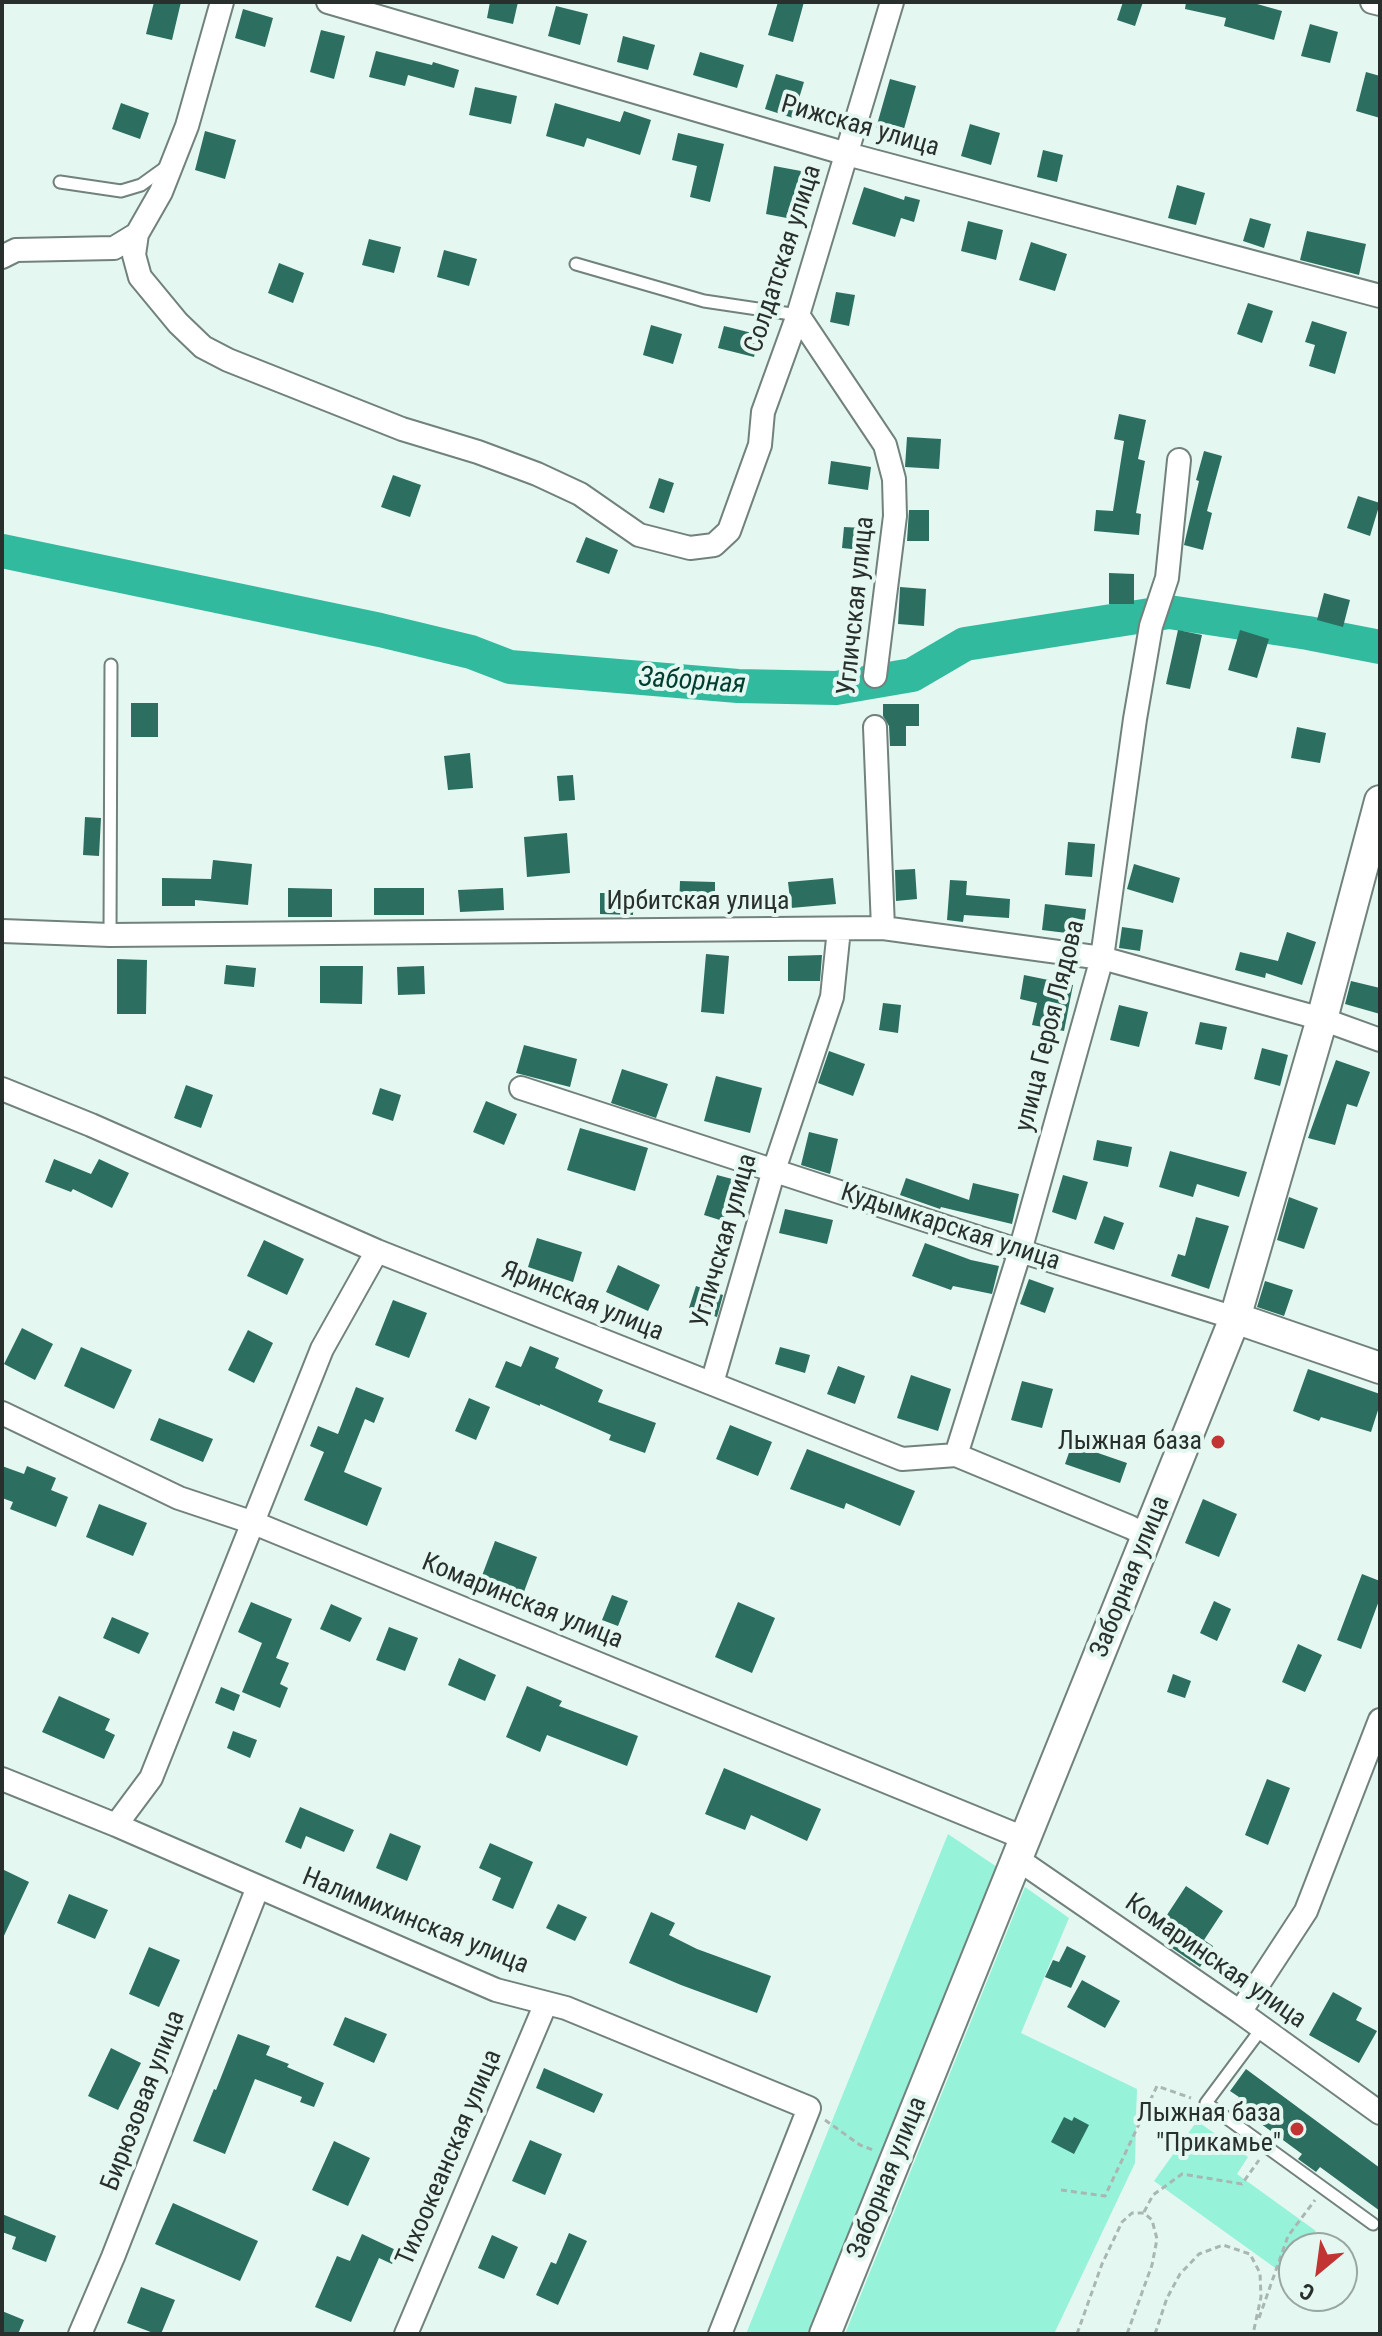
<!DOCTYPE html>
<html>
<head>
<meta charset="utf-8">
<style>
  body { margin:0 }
  #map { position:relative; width:1382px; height:2336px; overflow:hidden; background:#e5f7f1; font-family:"Roboto Condensed",sans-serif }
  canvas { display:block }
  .frame { position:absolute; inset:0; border:4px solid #282f2c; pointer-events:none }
  .north { position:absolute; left:1278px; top:2232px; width:80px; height:80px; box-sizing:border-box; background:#e5f7f1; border:2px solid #99a7a2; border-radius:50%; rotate:209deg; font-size:22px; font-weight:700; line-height:32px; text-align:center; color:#282f2c }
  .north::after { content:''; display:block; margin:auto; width:28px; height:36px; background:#c23334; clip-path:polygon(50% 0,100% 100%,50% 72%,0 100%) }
</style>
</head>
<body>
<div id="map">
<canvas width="1382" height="2336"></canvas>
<div class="frame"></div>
<div class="north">С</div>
</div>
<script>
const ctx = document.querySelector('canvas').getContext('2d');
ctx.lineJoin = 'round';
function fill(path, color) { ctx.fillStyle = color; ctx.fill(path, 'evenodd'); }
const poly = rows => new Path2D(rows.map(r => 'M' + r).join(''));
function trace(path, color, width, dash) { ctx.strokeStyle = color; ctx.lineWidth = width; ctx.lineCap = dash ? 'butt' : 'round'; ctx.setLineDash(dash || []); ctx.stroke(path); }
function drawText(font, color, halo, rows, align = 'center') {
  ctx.font = font + ' "Roboto Condensed",sans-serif'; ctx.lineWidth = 8; ctx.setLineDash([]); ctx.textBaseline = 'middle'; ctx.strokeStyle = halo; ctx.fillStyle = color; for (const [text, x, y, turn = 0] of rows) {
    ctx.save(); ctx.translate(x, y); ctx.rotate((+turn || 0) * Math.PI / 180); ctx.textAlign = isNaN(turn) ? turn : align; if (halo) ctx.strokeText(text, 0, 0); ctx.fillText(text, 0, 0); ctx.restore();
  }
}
const green = poly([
  [948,1834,997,1867,807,2334,746,2334],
  [1025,1887,1069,1918,1021,2033,1137,2089,1135,2163,1054,2334,845,2334],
  [1197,2121,1248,2157,1237,2174,1316,2231,1304,2248,1294,2248,1294,2262,1285,2275,1154,2181]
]);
const river = poly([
  [2,551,380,630,471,652,510,667,738,686,836,688,912,675,965,644,1169,612,1308,633,1380,647]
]);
const building = poly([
  [154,2,181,2,172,40,146,34],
  [490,2,518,2,513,24,487,18],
  [778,2,804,2,793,42,768,35],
  [1123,2,1143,2,1135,26,1117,20],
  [1186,2,1250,2,1282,11,1274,40,1224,26,1226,18,1185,9],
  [556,6,588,14,580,45,548,36],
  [243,9,273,18,265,47,235,38],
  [1310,24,1338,32,1330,63,1301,56],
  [321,30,345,36,334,79,310,72],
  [623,36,655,45,648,70,617,62],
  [376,51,432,65,433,62,459,70,454,88,408,75,405,86,369,77],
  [700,52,744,65,737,88,693,75],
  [1366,72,1380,76,1380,118,1356,111],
  [776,74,804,82,793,118,765,109],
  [890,79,916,86,902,136,876,128],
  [475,87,517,96,511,124,469,115],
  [121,103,149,113,140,139,112,129],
  [555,103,620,122,624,111,651,120,640,155,587,138,584,147,546,136],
  [970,124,1000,133,991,165,961,156],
  [205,131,236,140,225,179,195,170],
  [678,133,724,144,710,202,690,197,697,166,672,160],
  [1043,150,1063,155,1057,182,1037,177],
  [774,166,801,171,792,219,766,214],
  [1177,185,1205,193,1196,225,1168,218],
  [864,187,904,200,905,196,920,200,914,222,901,218,895,237,852,224],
  [1250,218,1271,224,1264,248,1243,241],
  [968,221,1003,230,996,260,961,251],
  [1307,231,1366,244,1359,275,1300,260],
  [369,239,401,247,394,273,362,265],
  [1031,242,1067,254,1055,291,1019,280],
  [444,250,477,259,469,286,437,277],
  [279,263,304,273,293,303,268,293],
  [836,292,855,295,849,326,830,322],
  [1248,303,1273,311,1262,343,1237,334],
  [1312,321,1347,332,1335,374,1309,366,1315,345,1305,342],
  [651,325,682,334,673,364,643,355],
  [724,326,760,335,754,357,718,348],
  [1119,414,1146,420,1138,459,1145,461,1136,513,1141,514,1139,535,1094,531,1096,510,1113,511,1124,441,1114,439],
  [907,437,941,439,939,469,905,467],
  [1204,451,1222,456,1207,511,1212,513,1203,550,1184,545,1199,481,1196,480],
  [831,461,871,467,868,490,828,484],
  [393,475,421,485,410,517,381,507],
  [659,478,674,483,664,513,649,508],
  [1358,496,1380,503,1370,536,1347,528],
  [909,510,929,510,929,541,907,541],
  [844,527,863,528,861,550,842,548],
  [586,537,618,550,609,574,576,562],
  [1109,573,1134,574,1134,604,1109,604],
  [900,587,926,589,924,626,898,624],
  [1324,593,1350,600,1343,627,1317,620],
  [1178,630,1202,635,1190,689,1166,684],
  [1240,630,1269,639,1257,678,1228,670],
  [131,703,158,703,158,737,131,737],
  [883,704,919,704,919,726,906,726,906,746,890,746,889,726,883,716],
  [1297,727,1326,733,1320,763,1291,758],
  [470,753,473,788,448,790,444,756],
  [573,775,575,800,559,801,557,776],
  [85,817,101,818,99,856,83,855],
  [567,833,570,873,527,877,524,837],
  [1068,842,1095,844,1092,877,1065,875],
  [213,860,252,864,248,905,195,900,195,906,162,906,162,878,211,879],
  [1134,864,1180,878,1173,903,1127,889],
  [915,869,917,899,896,901,895,870],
  [833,878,836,904,791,908,788,882],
  [950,880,967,881,966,895,1010,899,1009,918,964,915,963,922,947,920],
  [680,881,715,882,715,908,679,908],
  [288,888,332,889,332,917,288,917],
  [374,888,424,888,424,915,374,915],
  [503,888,504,910,460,912,458,890],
  [600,893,634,893,633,915,600,914],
  [1045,904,1086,909,1083,935,1042,930],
  [1122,927,1143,930,1140,951,1119,948],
  [1287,932,1316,942,1302,985,1266,973,1265,978,1235,970,1240,952,1278,961],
  [706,954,729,956,724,1014,701,1012],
  [822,955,820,981,788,981,788,956],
  [117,959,147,960,146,1014,117,1014],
  [226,965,256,968,254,987,224,984],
  [320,966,363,966,362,1004,320,1003],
  [424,966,425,994,398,995,397,967],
  [1024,975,1073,985,1064,1031,1032,1025,1037,1003,1020,999],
  [1351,981,1380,988,1380,1014,1345,1004],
  [883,1003,901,1005,898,1033,879,1030],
  [1119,1005,1148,1012,1139,1047,1110,1040],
  [1200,1022,1227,1027,1222,1050,1195,1044],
  [524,1045,577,1059,570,1087,516,1073],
  [1262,1048,1288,1055,1280,1086,1254,1079],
  [829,1051,865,1064,853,1096,818,1083],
  [1336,1060,1370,1072,1357,1107,1347,1104,1335,1145,1308,1138],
  [622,1069,668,1084,656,1118,611,1103],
  [716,1076,762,1088,750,1133,704,1121],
  [186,1085,213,1095,201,1128,174,1118],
  [380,1088,401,1095,393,1121,372,1114],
  [486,1101,517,1114,504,1145,473,1132],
  [580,1128,648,1148,635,1191,567,1170],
  [809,1132,838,1139,830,1174,801,1165],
  [1097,1140,1132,1147,1128,1167,1093,1160],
  [1170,1151,1247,1172,1239,1197,1197,1184,1193,1197,1159,1187],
  [54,1159,91,1174,99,1159,129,1173,112,1208,73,1189,71,1192,45,1182],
  [717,1175,736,1180,723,1221,704,1215],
  [1063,1175,1088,1182,1076,1220,1052,1212],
  [906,1178,969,1200,973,1183,1019,1194,1012,1224,941,1207,940,1209,900,1195],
  [1289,1197,1318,1208,1304,1249,1277,1240],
  [785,1209,833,1220,827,1244,779,1233],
  [1104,1216,1124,1223,1114,1250,1094,1243],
  [1196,1217,1229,1226,1209,1289,1171,1276,1178,1254,1185,1256],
  [537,1238,582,1252,573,1282,528,1267],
  [264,1240,304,1259,287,1295,247,1276],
  [925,1243,971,1260,999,1266,992,1294,953,1286,951,1290,912,1276],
  [618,1265,660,1285,648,1311,606,1292],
  [1029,1279,1054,1288,1045,1313,1020,1304],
  [1265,1281,1293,1290,1284,1316,1257,1307],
  [696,1286,723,1295,717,1317,689,1308],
  [393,1300,427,1313,409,1358,375,1345],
  [22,1328,53,1344,35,1380,4,1364],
  [248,1330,273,1343,254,1383,228,1370],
  [530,1346,559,1358,555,1368,603,1390,598,1402,656,1423,645,1453,609,1440,611,1435,540,1404,540,1406,495,1387,506,1361,521,1367],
  [81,1347,132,1370,114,1409,64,1386],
  [780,1347,810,1355,805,1373,775,1364],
  [838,1366,865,1376,855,1404,827,1394],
  [1308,1369,1380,1394,1380,1404,1371,1432,1321,1417,1319,1421,1293,1411],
  [911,1375,951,1389,938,1431,897,1418],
  [1022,1381,1053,1389,1042,1428,1011,1420],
  [356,1387,384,1398,374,1423,365,1419,344,1472,382,1488,367,1526,304,1500,324,1452,310,1446,318,1426,338,1434],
  [469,1398,490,1407,476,1440,455,1431],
  [159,1418,213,1439,203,1462,150,1440],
  [730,1425,772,1442,758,1476,716,1459],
  [1072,1444,1127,1463,1120,1483,1065,1464],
  [807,1449,915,1491,900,1526,846,1503,844,1509,790,1489],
  [2,1466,24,1474,27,1466,56,1478,51,1490,68,1497,56,1527,10,1509,13,1502,2,1498],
  [1203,1499,1237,1514,1219,1557,1185,1543],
  [99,1504,147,1523,133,1556,86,1537],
  [495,1541,537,1557,522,1597,480,1581],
  [1362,1574,1380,1581,1380,1598,1361,1649,1337,1640],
  [612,1595,628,1601,618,1626,602,1620],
  [1214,1601,1231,1609,1217,1641,1200,1633],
  [251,1602,292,1619,276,1658,289,1663,280,1684,288,1688,280,1708,242,1692,262,1643,238,1632],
  [738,1602,775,1618,752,1673,715,1657],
  [331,1604,362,1618,350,1642,320,1629],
  [112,1617,149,1633,139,1654,103,1638],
  [389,1627,418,1638,405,1671,376,1660],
  [1298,1644,1322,1655,1305,1692,1282,1682],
  [459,1658,496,1675,485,1701,448,1685],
  [1173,1674,1191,1681,1185,1698,1167,1692],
  [527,1686,562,1701,559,1706,638,1736,627,1766,547,1735,540,1752,506,1737],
  [221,1687,240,1695,234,1711,215,1703],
  [59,1696,110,1719,105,1730,115,1735,104,1759,42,1732],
  [233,1731,257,1740,250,1758,227,1748],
  [724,1768,821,1809,807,1841,751,1815,745,1830,705,1814],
  [1267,1779,1290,1788,1268,1845,1245,1835],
  [300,1807,354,1830,344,1852,306,1836,301,1849,285,1842],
  [390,1833,421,1846,407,1881,376,1868],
  [490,1843,533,1862,513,1909,492,1900,501,1878,479,1868],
  [2,1869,29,1882,2,1940],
  [1186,1886,1223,1911,1204,1940,1213,1946,1200,1967,1172,1948,1180,1936,1161,1924],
  [69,1894,108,1910,95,1939,57,1923],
  [558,1904,587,1917,575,1941,546,1928],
  [651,1912,675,1923,669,1935,697,1949,771,1976,757,2013,681,1985,629,1963],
  [1067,1946,1086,1956,1071,1988,1045,1977,1053,1960,1059,1962],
  [149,1947,180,1960,159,2007,129,1994],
  [1082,1980,1120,2001,1105,2028,1067,2007],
  [1333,1992,1362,2008,1356,2020,1377,2031,1359,2063,1309,2035],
  [345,2017,387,2034,374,2063,333,2045],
  [238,2034,270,2046,266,2055,289,2064,287,2067,324,2083,314,2107,300,2102,302,2097,255,2079,225,2154,193,2141,214,2089,216,2090],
  [111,2048,141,2063,118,2110,88,2096],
  [544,2068,603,2094,594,2113,536,2088],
  [1246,2069,1380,2168,1380,2211,1320,2167,1316,2172,1298,2159,1302,2154,1234,2104,1239,2097,1230,2091],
  [1064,2117,1072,2121,1074,2117,1089,2125,1074,2154,1051,2142],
  [530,2140,562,2154,545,2195,512,2181],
  [334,2141,370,2158,348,2206,312,2190],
  [173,2203,258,2241,240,2281,155,2244],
  [2,2214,56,2236,46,2262,12,2249,16,2237,2,2232],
  [569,2233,587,2241,558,2305,536,2295,551,2262,556,2264],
  [362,2234,398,2251,392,2264,379,2258,351,2322,315,2307,337,2256,350,2261],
  [492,2235,518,2247,504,2279,478,2268],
  [141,2287,175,2300,161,2334,156,2334,127,2323],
  [2,2311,24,2320,18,2334,2,2334]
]);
const path = poly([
  [825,2120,860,2145,873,2150],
  [1061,2190,1105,2196,1157,2086,1191,2098],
  [1144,2212,1153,2195,1182,2174,1242,2184,1259,2160],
  [1259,2318,1288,2236,1315,2200],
  [1077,2334,1102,2264,1122,2222,1132,2213,1144,2213,1152,2220,1157,2239,1152,2265,1127,2334],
  [1155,2334,1167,2298,1180,2274,1199,2254,1223,2245,1250,2254,1260,2273,1261,2297,1253,2334]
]);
const lane = poly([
  [60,182,121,191,141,185,166,167],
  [576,264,704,301,798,315],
  [110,935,111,665],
  [1262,2028,1206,2103,1373,2224]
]);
const street = poly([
  [222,2,187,126,161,192,137,234,134,255,140,277,178,323,203,347,228,360,402,429,478,452,537,474,580,494,639,535,690,548,714,545,729,531,760,445,763,412,798,315,892,2],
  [328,2,847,154,1380,296],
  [1372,2,1380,4],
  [2,257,16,250,114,248,137,234],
  [798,315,885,445,894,479,895,516,875,676],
  [875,727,883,928],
  [2,931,110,935,883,928,1102,958,1322,1019,1380,1040],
  [521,1088,1020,1251,1235,1318],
  [2,1089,91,1125,377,1251,902,1459,956,1455,1130,1527,1148,1536],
  [712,1383,774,1170,832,997,839,929],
  [2,1413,179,1498,254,1523,1024,1838],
  [956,1455,1020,1251,1102,958,1135,719,1151,626,1167,578,1179,460],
  [2,1779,116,1825,496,1990,566,2008,809,2108,720,2334],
  [116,1825,151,1778,322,1349,377,1251],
  [1016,1858,1240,2012,1380,2113],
  [1240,2012,1306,1911,1380,1720],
  [80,2334,113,2257,258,1887],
  [406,2334,546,2003]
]);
const secondary = poly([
  [1235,1318,1380,1368],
  [825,2334,1235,1318,1322,1019,1380,801]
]);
const markers = [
  [1218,1442,8,"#c23334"],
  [1297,2129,8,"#c23334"]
];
const streetNames = [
  ["Рижская улица",860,127,16],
  ["Солдатская улица",784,259,-72],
  ["Угличская улица",857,606,-84],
  ["Ирбитская улица",698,902],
  ["улица Героя Лядова",1051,1026,-76],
  ["Кудымкарская улица",950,1228,18],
  ["Угличская улица",725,1241,-74],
  ["Яринская улица",582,1302,22],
  ["Заборная улица",1131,1577,-68],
  ["Комаринская улица",522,1602,22],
  ["Налимихинская улица",415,1922,22],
  ["Комаринская улица",1215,1962,35],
  ["Бирюзовая улица",144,2101,-69],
  ["Тихоокеанская улица",450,2158,-67],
  ["Заборная улица",888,2178,-68]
];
const poiNames = [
  ["Лыжная база",1202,1442],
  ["Лыжная база",1281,2114],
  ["\"Прикамье\"",1281,2144]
];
const waterNames = [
  ["Заборная",692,682,4]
];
fill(green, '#96f3da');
trace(river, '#31ba9e', 34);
fill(building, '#2c6f60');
trace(lane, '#71817c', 15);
trace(street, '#71817c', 26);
trace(secondary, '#71817c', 34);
trace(path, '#a9b7b2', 3, [6, 4]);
trace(lane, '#fff', 11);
trace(street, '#fff', 22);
trace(secondary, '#fff', 30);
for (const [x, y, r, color] of markers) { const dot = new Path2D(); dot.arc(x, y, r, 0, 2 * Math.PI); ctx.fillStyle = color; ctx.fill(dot); trace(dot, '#e5f7f1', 3); }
drawText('26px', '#282f2c', '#e5f7f1', streetNames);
drawText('26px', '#282f2c', '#e5f7f1', poiNames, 'right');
drawText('italic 28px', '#003d31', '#e5f7f1', waterNames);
</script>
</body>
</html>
